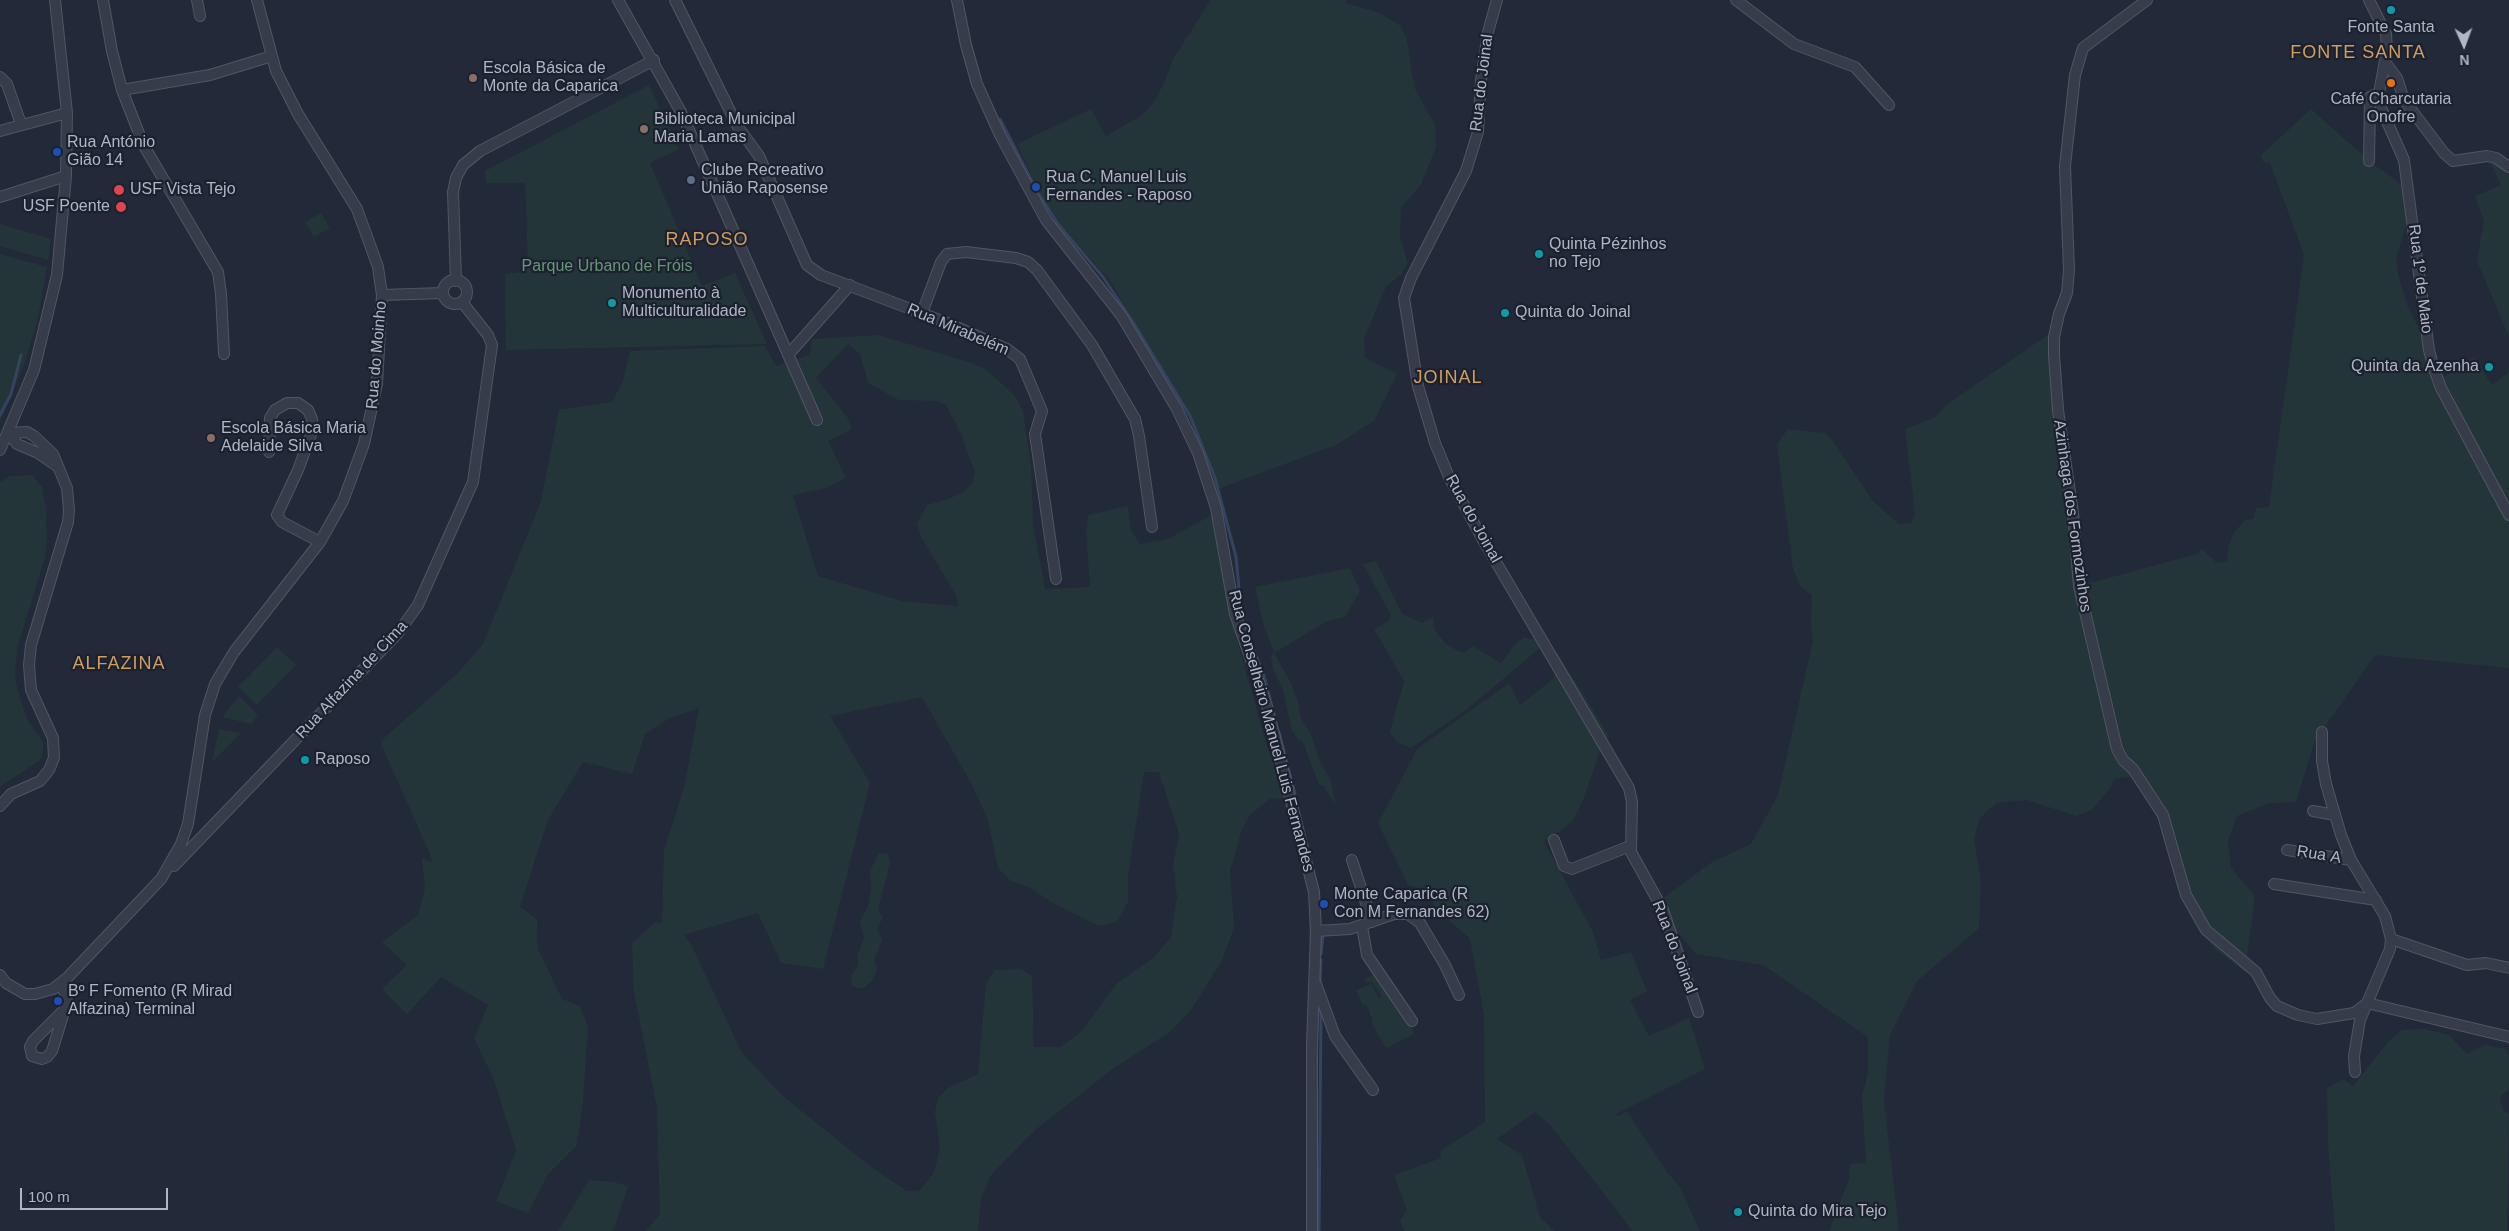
<!DOCTYPE html>
<html>
<head>
<meta charset="utf-8">
<style>
  body { margin:0 }
  #map { position:relative; width:2509px; height:1231px; overflow:hidden; background:#222939; font-family:Helvetica,sans-serif }
  canvas { display:block }
  .north { position:absolute; left:2439px; top:20px; width:50px; height:50px; -webkit-text-stroke:4px #1b212e; paint-order:stroke; rotate:178deg; font-size:14px; font-weight:700; line-height:20px; text-align:center; color:#b1b6c6 }
  .north::after { content:''; display:block; margin:auto; width:18px; height:22px; background:#b1b6c6; clip-path:polygon(50% 0,100% 100%,50% 72%,0 100%) }
  .scale { position:absolute; left:20px; top:1188px; width:148px; height:22px; box-sizing:border-box; border:2px solid #b1b6c6; border-top:0; padding-left:6px; font-size:15px; line-height:18px; white-space:nowrap; color:#b1b6c6; -webkit-text-stroke:4px #1b212e; paint-order:stroke }
</style>
</head>
<body>
<div id="map">
<canvas width="2509" height="1231"></canvas>
<div class="north">N</div>
<div class="scale">100 m</div>
</div>
<script>
const ctx = document.querySelector('canvas').getContext('2d');
ctx.lineJoin = 'round';
function fill(path, color) { ctx.fillStyle = color; ctx.fill(path, 'evenodd'); }
const poly = rows => new Path2D(rows.map(r => 'M' + r).join(''));
function trace(path, color, width, dash) { ctx.strokeStyle = color; ctx.lineWidth = width; ctx.lineCap = dash ? 'butt' : 'round'; ctx.setLineDash(dash || []); ctx.stroke(path); }
function drawText(font, color, halo, rows, align = 'center') {
  ctx.font = font + ' Helvetica,sans-serif'; ctx.lineWidth = 4.5; ctx.setLineDash([]); ctx.textBaseline = 'middle'; ctx.strokeStyle = halo; ctx.fillStyle = color; for (const [text, x, y, turn = 0] of rows) {
    ctx.save(); ctx.translate(x, y); ctx.rotate((+turn || 0) * Math.PI / 180); ctx.textAlign = isNaN(turn) ? turn : align; if (halo) ctx.strokeText(text, 0, 0); ctx.fillText(text, 0, 0); ctx.restore();
  }
}
const green = poly([
  [1211,0,1346,0,1346,3,1380,13,1401,26,1407,40,1414,87,1435,125,1436,147,1421,185,1401,207,1400,237,1408,263,1401,274,1386,287,1364,338,1365,358,1397,374,1374,421,1336,445,1207,493,1199,438,1191,416,1110,281,1059,223,1038,190,1017,144,1091,109,1106,136,1141,116,1154,102,1164,83,1173,59],
  [649,85,679,149,650,163,702,286,735,273,767,344,506,350,505,274,522,272,528,266,525,183,486,183,485,171],
  [2311,109,2369,161,2408,189,2411,208,2396,259,2398,273,2407,305,2444,377,2474,357,2492,385,2509,372,2509,668,2375,655,2315,741,2296,802,2269,803,2237,816,2228,841,2231,868,2255,896,2245,972,2214,948,2194,922,2176,885,2162,823,2135,776,2114,779,2111,787,2092,810,2076,816,2027,800,1997,803,1986,812,1979,820,1974,839,1981,880,1979,928,1917,981,1890,1035,1884,1101,1899,1231,1829,1231,1849,1179,1850,1164,1866,1163,1862,1096,1868,1071,1868,1037,1763,965,1696,954,1654,905,1712,862,1751,844,1778,795,1813,641,1811,623,1812,595,1801,587,1793,569,1777,444,1788,429,1825,433,1833,441,1873,501,1899,524,1912,523,1915,513,1905,429,1934,418,1949,403,2049,334,2054,337,2079,586,2197,554,2202,549,2217,563,2227,561,2229,545,2235,531,2245,520,2254,519,2256,508,2269,507,2304,255,2270,163,2263,162,2261,155],
  [2487,156,2509,167,2509,337,2477,261,2484,221,2475,196,2501,185],
  [321,213,330,228,314,237,305,222],
  [0,224,51,239,48,260,0,246],
  [0,254,47,267,38,318,26,359,0,423],
  [878,335,972,363,987,370,1015,396,1023,411,1031,466,1033,523,1045,589,1088,587,1090,585,1086,534,1088,515,1128,506,1131,530,1140,544,1168,539,1212,515,1230,615,1266,743,1286,799,1310,898,1312,940,1309,939,1309,898,1283,798,1270,799,1250,815,1241,832,1230,872,1234,928,1221,962,1191,1010,1170,1032,1114,1068,1035,1130,991,1175,981,1199,978,1231,646,1231,660,1214,657,1108,634,992,632,943,654,923,662,922,664,850,684,788,699,708,670,718,645,734,632,774,583,762,548,820,520,907,537,919,538,949,562,999,580,1006,588,1026,583,1101,577,1145,548,1174,528,1213,496,1201,516,1150,494,1080,474,1038,488,1005,441,977,407,1014,382,989,407,965,382,942,418,915,425,888,422,858,432,862,430,854,381,744,384,738,458,673,483,644,541,501,559,410,612,402,623,381,630,351,765,346,776,366,810,355,812,339],
  [848,344,860,354,868,383,899,400,938,401,946,405,961,434,975,473,972,484,965,491,951,498,927,505,917,524,921,537,956,595,958,606,902,601,818,576,793,495,826,488,846,478,828,441,852,429,847,417,816,378],
  [922,697,971,783,988,820,998,868,1011,881,1029,887,1051,902,1099,926,1117,922,1128,902,1128,876,1144,772,1159,772,1179,834,1173,866,1177,897,1171,937,1153,958,1116,984,1081,1032,1060,1047,1034,1047,1032,976,1021,969,994,970,986,984,978,1074,948,1088,938,1098,935,1112,940,1147,934,1173,920,1190,907,1191,870,1166,783,1096,742,1053,692,946,684,935,758,913,781,963,823,969,870,783,830,716],
  [32,475,42,487,46,509,47,540,45,557,18,645,15,671,16,683,26,717,43,742,43,752,40,760,0,787,0,482,11,476],
  [1376,561,1402,614,1422,623,1433,617,1434,629,1446,644,1458,651,1465,652,1473,646,1501,663,1517,642,1524,638,1536,640,1540,648,1466,710,1411,748,1397,742,1390,732,1404,681,1374,629,1389,621,1391,615,1363,564],
  [1350,568,1360,591,1345,617,1327,621,1274,653,1290,681,1298,701,1301,719,1310,732,1320,761,1331,781,1335,805,1323,785,1319,785,1302,740,1299,741,1292,731,1283,690,1274,671,1271,657,1274,652,1264,627,1255,587],
  [277,647,296,665,257,705,238,687],
  [1557,652,1609,736,1601,748,1583,800,1572,822,1544,842,1593,932,1601,960,1631,952,1647,991,1630,1000,1649,1036,1689,1018,1705,1069,1616,1114,1619,1116,1627,1111,1667,1172,1680,1187,1700,1231,1633,1231,1551,1126,1535,1112,1497,1139,1522,1155,1540,1217,1554,1231,1404,1231,1400,1220,1407,1210,1394,1175,1441,1158,1440,1151,1485,1122,1484,1015,1470,939,1436,908,1431,898,1416,887,1408,885,1378,823,1418,748,1509,683,1520,705,1554,678],
  [239,696,258,715,251,724,222,717],
  [219,729,241,733,212,762],
  [879,853,888,854,890,862,878,910,883,917,877,929,882,939,874,960,877,970,872,981,864,988,858,988,852,986,851,976,858,965,858,954,864,938,860,921,868,906,871,889,870,871],
  [1377,973,1410,1023,1414,1034,1386,1048,1371,1022,1373,1021,1366,1004,1363,1006,1356,990,1371,984,1379,998,1382,997,1372,982,1366,982,1364,979],
  [2424,1029,2449,1035,2467,1054,2485,1045,2506,1049,2509,1055,2509,1089,2500,1097,2503,1111,2509,1113,2507,1231,2335,1231,2328,1144,2327,1088,2343,1079,2353,1086,2388,1042,2402,1030],
  [589,1180,614,1182,628,1186,613,1231,558,1231]
]);
const stream = poly([
  [1000,119,1037,191,1058,224,1103,277,1133,322,1190,416,1215,478,1236,557,1242,620,1263,673,1270,699],
  [0,415,11,394,21,355],
  [1279,732,1295,794],
  [1321,954,1323,935],
  [1320,983,1321,960],
  [1319,1231,1321,1009]
]);
const street = poly([
  [103,0,112,51,122,90,144,146,218,272,221,294,224,354],
  [197,0,200,16],
  [618,0,681,112,817,420],
  [675,0,738,127,759,156,807,265,821,275,945,322,1007,349,1020,359,1042,411,1035,434,1056,579],
  [957,0,966,45,977,84,1000,135,1046,220,1121,315,1177,409,1198,453,1216,508,1235,614,1267,706,1314,892,1316,931,1312,1046,1312,1231],
  [1497,0,1488,32,1481,80,1478,132,1466,171,1411,278,1404,298,1418,386,1435,443,1449,477,1483,540,1629,788,1632,802,1631,852,1663,910,1698,1012],
  [1736,0,1794,44,1855,67,1889,105],
  [2147,0,2083,48,2075,75,2065,166,2069,270,2067,293,2059,314,2054,337,2054,355,2058,410,2073,513,2079,586,2117,749,2123,760,2133,769,2163,815,2186,895,2206,930,2256,972,2270,998,2277,1006,2298,1015,2317,1019,2354,1013,2366,1004],
  [2369,0,2386,34,2387,50,2379,93,2381,108,2404,160,2429,350,2434,369,2441,388,2509,515],
  [2385,62,2397,78,2404,100,2444,153,2453,161,2487,156,2496,158,2509,167],
  [0,77,7,84,21,124],
  [122,90,210,75,272,56],
  [0,131,67,113],
  [2369,161,2370,97,2379,93],
  [0,197,66,176],
  '443 292a12 12 0 1 1 24 0a12 12 0 1 1-24 0Z',
  [456,281,453,192,456,178,463,165,480,151,654,60],
  [382,295,443,293],
  [922,313,941,262,947,254,966,252,1016,258,1028,262,1037,270,1092,345,1135,419,1139,436,1152,527],
  [788,355,850,285],
  [9,433,17,444,38,453,57,466],
  [0,450,34,370,57,275,66,176,67,113,55,0],
  [269,452,270,418,275,410,287,403,298,403,308,410,312,419,313,429,298,470,277,515,282,522,320,542],
  [2322,732,2322,761,2326,784,2341,835,2351,860,2385,916,2391,939,2390,949,2360,1020,2354,1056,2355,1072],
  [0,806,11,794,40,781,49,770,54,758,53,738,31,690,29,665,31,645,68,522,69,510,67,488,53,454,34,436,27,432,9,433],
  [2313,811,2335,815],
  [1554,840,1564,866,1572,869,1630,846],
  [2287,850,2351,860],
  [1352,860,1372,922],
  [174,866,398,633,418,605,473,482,492,345,488,335,462,302],
  [2274,884,2376,900],
  [1362,926,1367,955,1412,1021],
  [1316,931,1350,929,1394,914,1408,914,1420,923,1445,965,1459,995],
  [2391,939,2467,965,2486,963,2509,968],
  [0,975,6,983,25,994,35,994,53,989,67,978,161,879,181,844,188,824,205,715,215,684,234,652,320,542,343,501,364,444,377,384,382,295,378,267,357,209,298,114,276,71,257,0],
  [60,984,65,993,67,1002,65,1009,52,1051,47,1057,42,1059,32,1056,30,1047,33,1041,65,1009],
  [1316,984,1335,1036,1373,1090],
  [2367,1003,2509,1037]
]);
const markers = [
  [2391,10,5,"#0f9aa8"],
  [473,78,5,"#8d6e63"],
  [2391,83,5,"#e8710a"],
  [644,129,5,"#8d6e63"],
  [57,152,5,"#1a4fb4"],
  [691,180,5,"#5c6f8a"],
  [1036,187,5,"#1a4fb4"],
  [119,190,6,"#e0444e"],
  [121,207,6,"#e0444e"],
  [1539,254,5,"#0f9aa8"],
  [612,303,5,"#0f9aa8"],
  [1505,313,5,"#0f9aa8"],
  [2489,367,5,"#0f9aa8"],
  [211,438,5,"#8d6e63"],
  [305,760,5,"#0f9aa8"],
  [1324,904,5,"#1a4fb4"],
  [58,1001,5,"#1a4fb4"],
  [1738,1212,5,"#0f9aa8"]
];
const poiNames = [
  ["Fonte Santa",2391,28,"center"],
  ["Escola Básica de",483,69],
  ["Monte da Caparica",483,87],
  ["Café Charcutaria",2391,100,"center"],
  ["Onofre",2391,118,"center"],
  ["Biblioteca Municipal",654,120],
  ["Maria Lamas",654,138],
  ["Rua António",67,143],
  ["Gião 14",67,161],
  ["Clube Recreativo",701,171],
  ["União Raposense",701,189],
  ["Rua C. Manuel Luis",1046,178],
  ["Fernandes - Raposo",1046,196],
  ["USF Vista Tejo",130,190],
  ["USF Poente",110,207,"right"],
  ["Quinta Pézinhos",1549,245],
  ["no Tejo",1549,263],
  ["Monumento à",622,294],
  ["Multiculturalidade",622,312],
  ["Quinta do Joinal",1515,313],
  ["Quinta da Azenha",2479,367,"right"],
  ["Escola Básica Maria",221,429],
  ["Adelaide Silva",221,447],
  ["Raposo",315,760],
  ["Monte Caparica (R",1334,895],
  ["Con M Fernandes 62)",1334,913],
  ["Bº F Fomento (R Mirad",68,992],
  ["Alfazina) Terminal",68,1010],
  ["Quinta do Mira Tejo",1748,1212]
];
const streetNames = [
  ["Rua do Joinal",1482,83,-83],
  ["Rua 1º de Maio",2420,279,83],
  ["Rua Mirabelém",958,330,23],
  ["Rua do Moinho",377,355,-85],
  ["Azinhaga dos Formozinhos",2072,516,82],
  ["Rua do Joinal",1473,519,61],
  ["Rua Alfazina de Cima",352,680,-47],
  ["Rua Conselheiro Manuel Luis Fernandes",1271,731,75],
  ["Rua A",2319,855,9],
  ["Rua do Joinal",1674,947,69]
];
const parkNames = [
  ["Parque Urbano de Fróis",607,267]
];
const neighbourhoodNames = [
  ["FONTE SANTA",2358,53],
  ["RAPOSO",707,240],
  ["JOINAL",1448,378],
  ["ALFAZINA",119,664]
];
fill(green, '#24353a');
trace(stream, '#364360', 3);
trace(street, '#515664', 12);
trace(street, '#363c49', 10);
for (const [x, y, r, color] of markers) { const dot = new Path2D(); dot.arc(x, y, r, 0, 2 * Math.PI); ctx.fillStyle = color; ctx.fill(dot); trace(dot, '#1b212e', 2); }
drawText('16px', '#b1b6c6', '#1b212e', poiNames, 'left');
drawText('16px', '#b1b6c6', '#1b212e', streetNames);
drawText('16px', '#689678', '#1b212e', parkNames);
ctx.letterSpacing = '1px';
drawText('18px', '#d19d60', '#1b212e', neighbourhoodNames);
ctx.letterSpacing = '0px';
</script>
</body>
</html>
